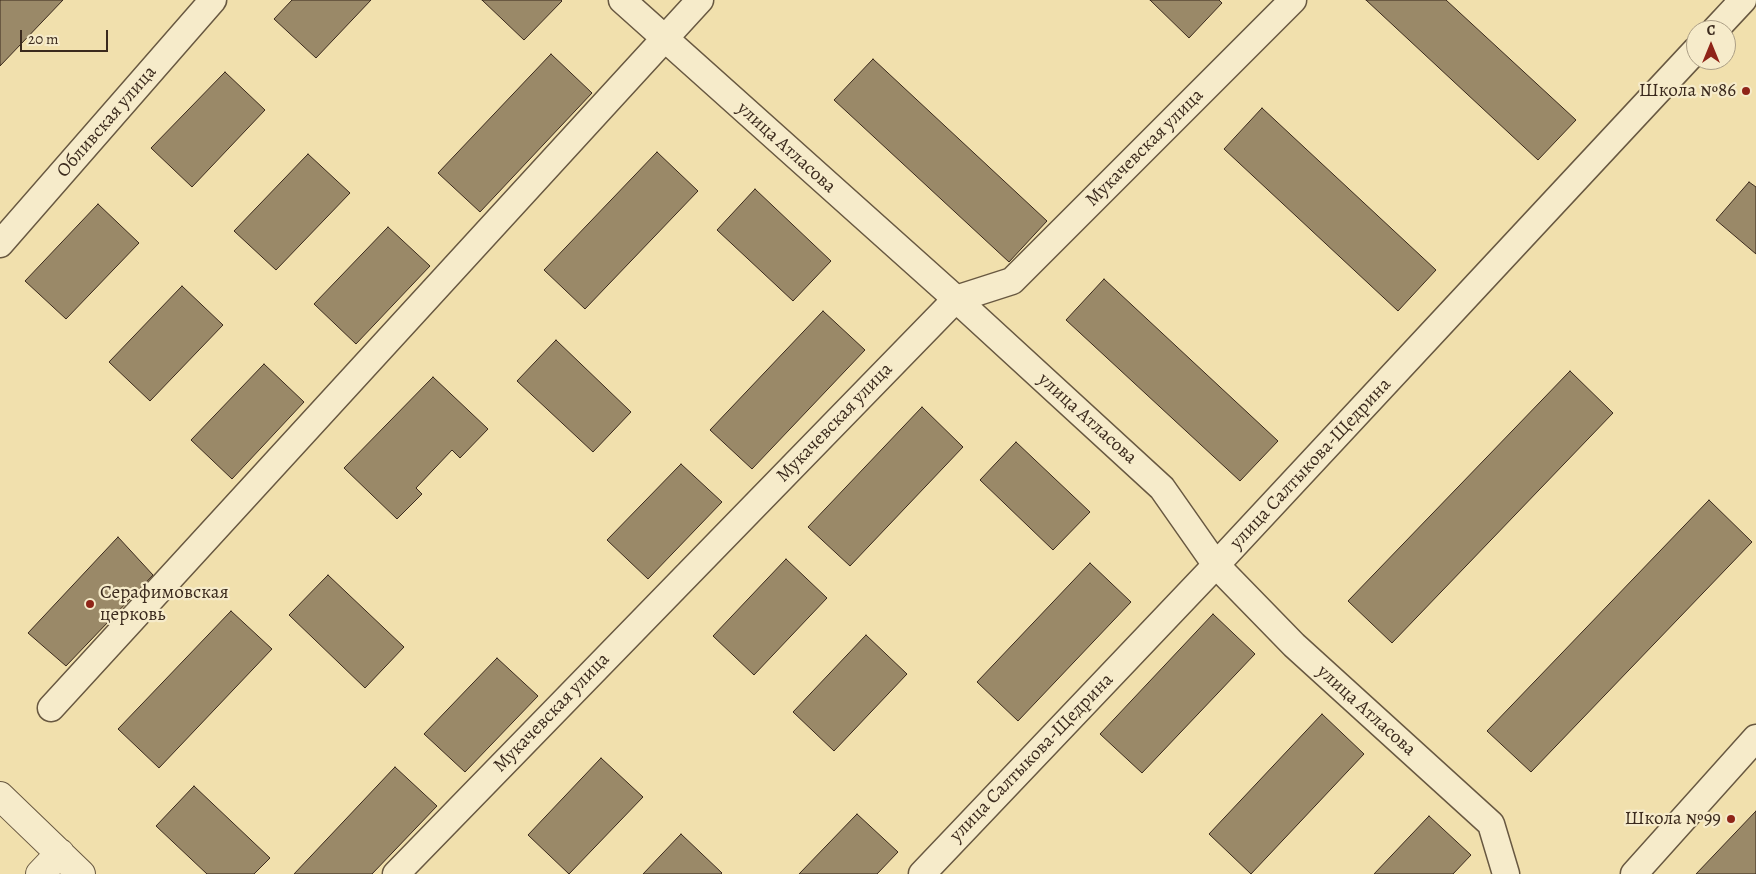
<!DOCTYPE html>
<html>
<head>
<meta charset="utf-8">
<style>
  body { margin:0 }
  #map { position:relative; width:1756px; height:874px; overflow:hidden; background:#f1e0ad; font-family:Alegreya,serif }
  canvas { display:block }
  .north { position:absolute; left:1686px; top:20px; width:50px; height:50px; box-sizing:border-box; background:#f6ebca; border:1px solid #ab9e85; border-radius:50%; rotate:0deg; font-size:14px; font-weight:700; line-height:20px; text-align:center; color:#3b2a1d }
  .north::after { content:''; display:block; margin:auto; width:18px; height:22px; background:#8f2418; clip-path:polygon(50% 0,100% 100%,50% 72%,0 100%) }
  .scale { position:absolute; left:20px; top:30px; width:88px; height:22px; box-sizing:border-box; border:2px solid #3b2a1d; border-top:0; padding-left:6px; font-size:15px; line-height:18px; white-space:nowrap; color:#3b2a1d; -webkit-text-stroke:4px #f6ebca; paint-order:stroke }
</style>
</head>
<body>
<div id="map">
<canvas width="1756" height="874"></canvas>
<div class="north">С</div>
<div class="scale">20 m</div>
</div>
<script>
const ctx = document.querySelector('canvas').getContext('2d');
ctx.lineJoin = 'round';
function fill(path, color) { ctx.fillStyle = color; ctx.fill(path, 'evenodd'); }
const poly = rows => new Path2D(rows.map(r => 'M' + r).join(''));
function trace(path, color, width, dash) { ctx.strokeStyle = color; ctx.lineWidth = width; ctx.lineCap = dash ? 'butt' : 'round'; ctx.setLineDash(dash || []); ctx.stroke(path); }
function drawText(font, color, halo, rows, align = 'center') {
  ctx.font = font + ' Alegreya,serif'; ctx.lineWidth = 4.5; ctx.setLineDash([]); ctx.textBaseline = 'middle'; ctx.strokeStyle = halo; ctx.fillStyle = color; for (const [text, x, y, turn = 0] of rows) {
    ctx.save(); ctx.translate(x, y); ctx.rotate((+turn || 0) * Math.PI / 180); ctx.textAlign = isNaN(turn) ? turn : align; if (halo) ctx.strokeText(text, 0, 0); ctx.fillText(text, 0, 0); ctx.restore();
  }
}
const building = poly([
  [0,0,63,0,0,66,0,0],
  [292,0,371,0,316,58,274,19,292,0],
  [482,0,561,0,562,1,524,40,482,0],
  [1150,0,1219,0,1222,3,1189,38,1150,0],
  [1366,0,1446,0,1576,120,1538,160,1366,0],
  [551,54,592,93,480,212,438,173,551,54],
  [873,59,1047,221,1009,262,834,100,873,59],
  [225,72,265,110,192,187,151,148,225,72],
  [1262,108,1436,270,1398,311,1224,149,1262,108],
  [657,152,698,191,585,309,544,270,657,152],
  [308,154,350,193,276,270,234,231,308,154],
  [1749,182,1756,187,1756,254,1716,220,1749,182],
  [755,189,831,261,793,301,717,230,755,189],
  [98,204,139,243,66,319,25,281,98,204],
  [388,227,430,266,356,344,314,304,388,227],
  [1104,279,1278,441,1240,481,1066,320,1104,279],
  [182,286,223,325,150,401,109,362,182,286],
  [823,311,865,350,752,469,710,430,823,311],
  [556,340,631,412,593,452,517,381,556,340],
  [264,364,304,402,232,479,191,440,264,364],
  [1570,371,1613,413,1392,643,1348,601,1570,371],
  [433,377,488,429,460,458,452,450,416,488,422,494,397,519,344,468,433,377],
  [922,407,963,447,850,566,808,527,922,407],
  [1016,442,1090,512,1053,550,980,480,1016,442],
  [681,464,722,502,648,579,607,540,681,464],
  [1709,500,1752,542,1531,772,1487,731,1709,500],
  [118,537,153,575,66,666,28,633,118,537],
  [786,559,827,598,754,675,713,636,786,559],
  [1090,563,1131,602,1018,721,977,682,1090,563],
  [328,575,404,647,365,688,289,615,328,575],
  [231,611,272,649,159,768,118,729,231,611],
  [1213,614,1255,654,1142,773,1100,734,1213,614],
  [866,635,907,674,834,751,793,712,866,635],
  [497,658,538,696,465,772,424,734,497,658],
  [1322,714,1364,754,1251,874,1209,834,1322,714],
  [601,758,643,797,569,874,528,835,601,758],
  [395,767,437,806,372,874,294,874,395,767],
  [194,786,270,858,254,874,207,874,156,826,194,786],
  [1756,811,1756,874,1696,874,1756,811],
  [857,814,898,852,877,874,799,874,857,814],
  [1429,816,1471,855,1453,874,1374,874,1429,816],
  [681,834,722,873,721,874,643,874,681,834]
]);
const minor = poly([
  [622,0,956,299,1162,488,1216,565,1294,645,1491,824,1506,874],
  [1715,30,1743,0],
  [0,244,213,0],
  [51,708,700,0],
  [396,874,956,299,1012,281,1293,0],
  [922,874,1216,565,1696,50],
  [1634,874,1756,738]
]);
const tertiary = poly([
  [0,796,81,874],
  [40,874,60,853]
]);
const markers = [
  [1746,91,5,"#8f2418"],
  [90,604,5,"#8f2418"],
  [1731,819,5,"#8f2418"]
];
const poiNames = [
  ["Школа №86",1736,91],
  ["Серафимовская",100,593,"left"],
  ["церковь",100,615,"left"],
  ["Школа №99",1721,819]
];
const streetNames = [
  ["Обливская улица",107,122,-49],
  ["улица Атласова",786,148,42],
  ["Мукачевская улица",1145,148,-45],
  ["улица Атласова",1087,419,42],
  ["Мукачевская улица",835,423,-46],
  ["улица Салтыкова-Щедрина",1311,464,-47],
  ["улица Атласова",1366,711,42],
  ["Мукачевская улица",552,713,-46],
  ["улица Салтыкова-Щедрина",1032,758,-46]
];
fill(building, '#9a8968');
trace(building, '#3b2a1d', 1);
trace(minor, '#685841', 29);
trace(tertiary, '#685841', 30);
trace(minor, '#f6ebca', 26);
trace(tertiary, '#f6ebca', 28);
for (const [x, y, r, color] of markers) { const dot = new Path2D(); dot.arc(x, y, r, 0, 2 * Math.PI); ctx.fillStyle = color; ctx.fill(dot); trace(dot, '#f6ebca', 2); }
drawText('19px', '#3b2a1d', '#f6ebca', poiNames, 'right');
drawText('19px', '#3b2a1d', '#f6ebca', streetNames);
</script>
</body>
</html>
